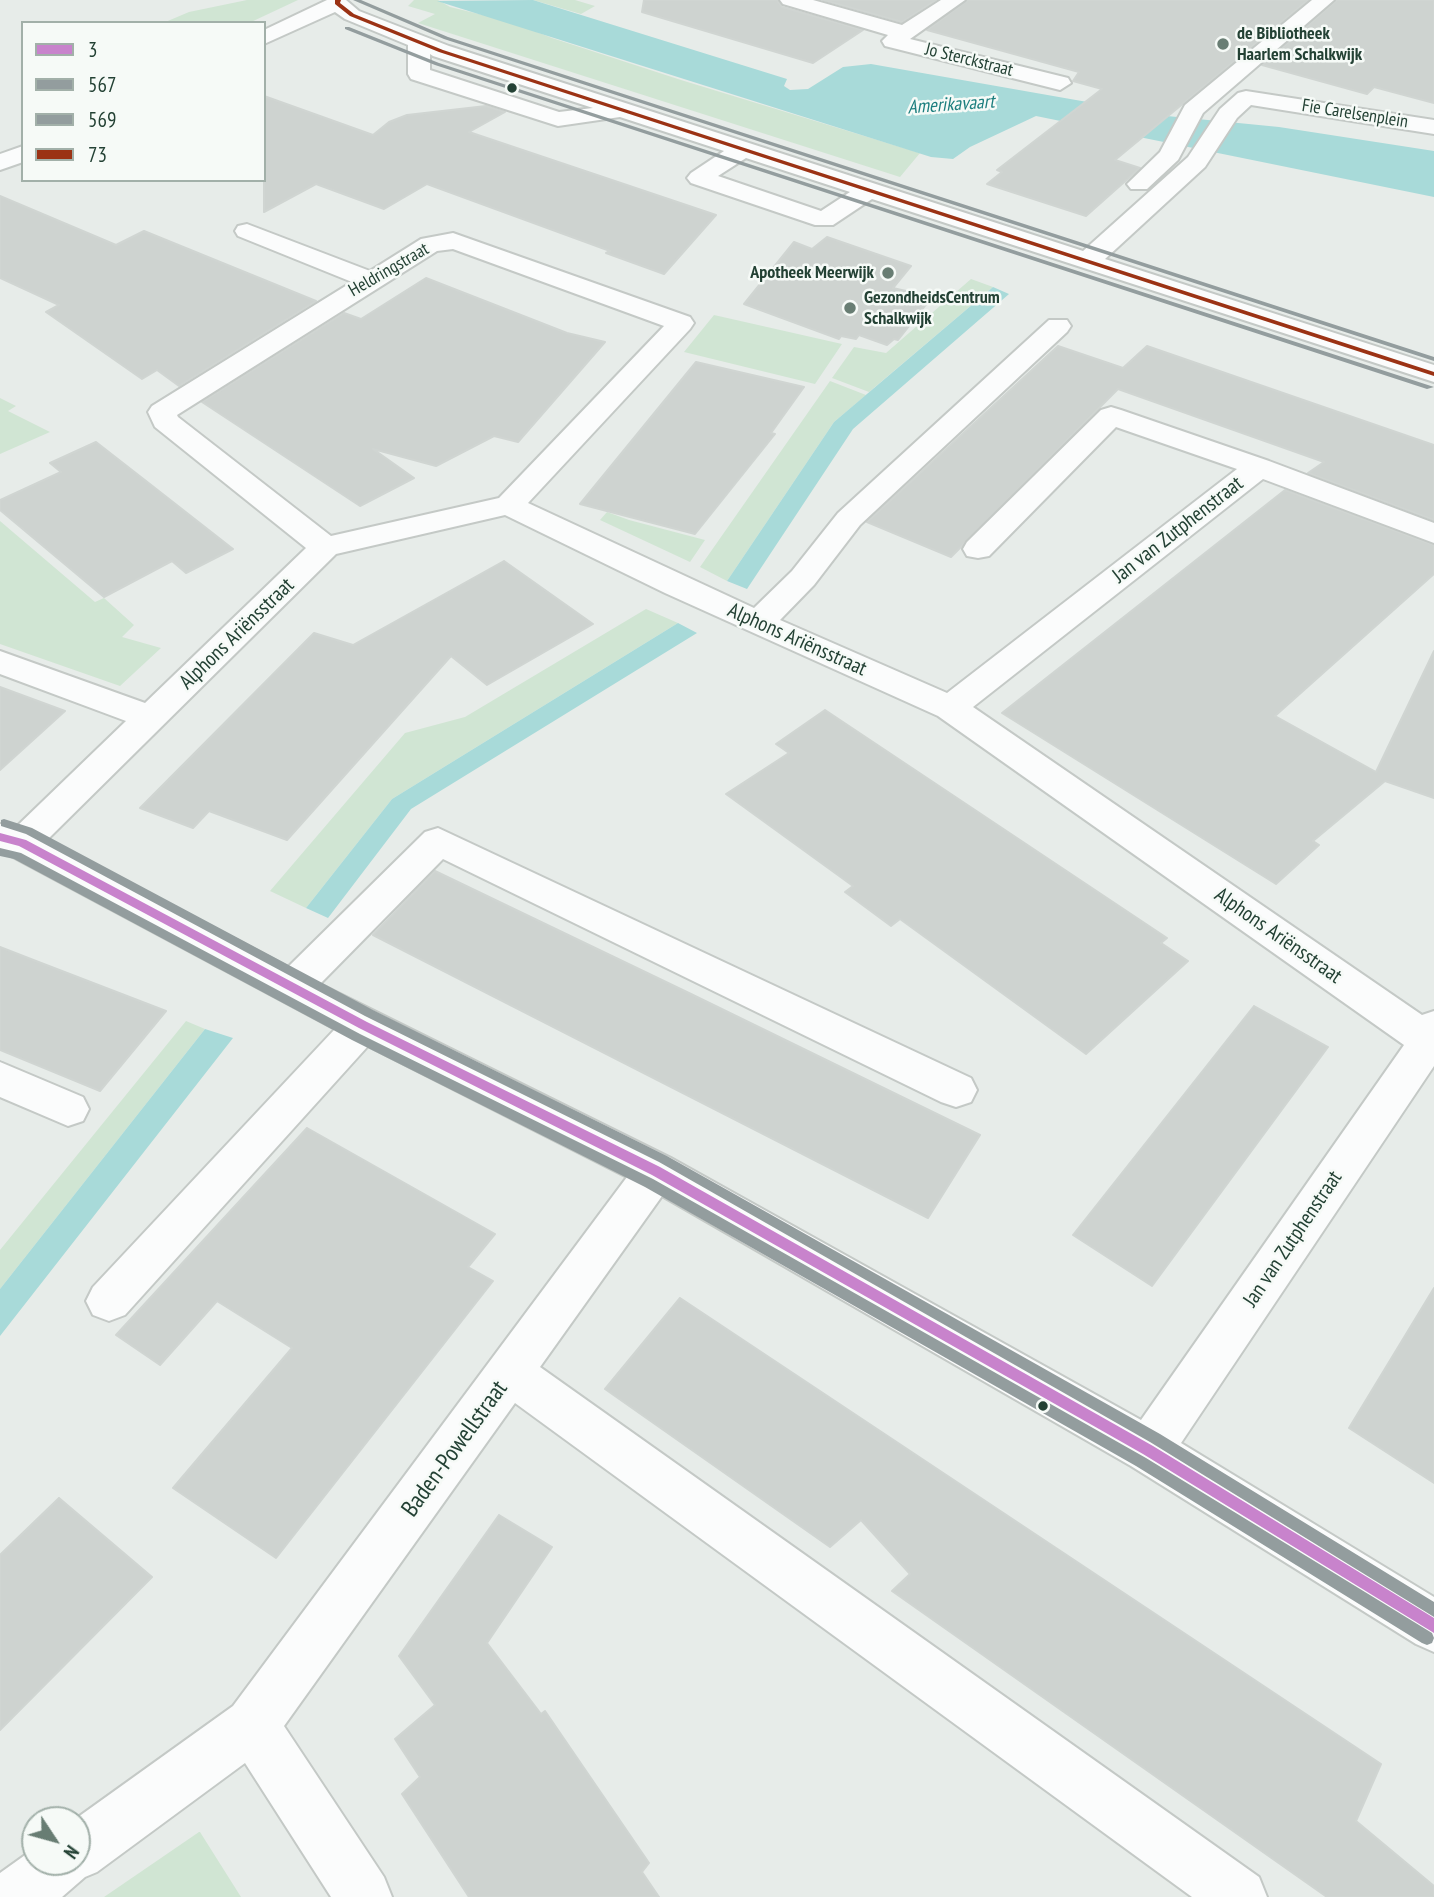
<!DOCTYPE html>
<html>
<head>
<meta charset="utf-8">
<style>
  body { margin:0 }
  #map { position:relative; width:1434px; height:1897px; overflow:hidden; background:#e7ece9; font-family:"PT Sans Narrow",sans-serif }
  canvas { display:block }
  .legend { position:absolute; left:21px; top:21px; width:245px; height:161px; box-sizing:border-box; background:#f6faf7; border:2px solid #a2b0a9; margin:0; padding:9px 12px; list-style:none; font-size:21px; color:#234134 }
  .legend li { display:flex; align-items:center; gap:14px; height:35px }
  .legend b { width:35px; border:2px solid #a2b0a9 }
  .north { position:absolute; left:21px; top:1806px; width:70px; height:70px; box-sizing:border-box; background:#f6faf7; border:2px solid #a2b0a9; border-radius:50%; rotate:126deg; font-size:19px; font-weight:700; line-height:28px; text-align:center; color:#234134 }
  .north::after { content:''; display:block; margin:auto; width:24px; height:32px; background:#687d73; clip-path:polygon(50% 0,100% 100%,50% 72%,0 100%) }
</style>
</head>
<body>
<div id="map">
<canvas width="1434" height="1897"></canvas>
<ul class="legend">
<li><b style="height:9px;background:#c883cc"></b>3</li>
<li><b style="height:9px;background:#939d9e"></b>567</li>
<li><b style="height:9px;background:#939d9e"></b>569</li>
<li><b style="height:9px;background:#9b3214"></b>73</li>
</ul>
<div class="north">N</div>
</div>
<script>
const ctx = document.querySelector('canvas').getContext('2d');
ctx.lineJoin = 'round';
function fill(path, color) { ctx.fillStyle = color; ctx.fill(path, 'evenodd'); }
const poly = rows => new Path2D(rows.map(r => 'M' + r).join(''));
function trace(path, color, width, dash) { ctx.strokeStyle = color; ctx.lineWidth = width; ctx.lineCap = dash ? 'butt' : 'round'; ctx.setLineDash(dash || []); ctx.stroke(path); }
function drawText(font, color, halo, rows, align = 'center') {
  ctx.font = font + ' "PT Sans Narrow",sans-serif'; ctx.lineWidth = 5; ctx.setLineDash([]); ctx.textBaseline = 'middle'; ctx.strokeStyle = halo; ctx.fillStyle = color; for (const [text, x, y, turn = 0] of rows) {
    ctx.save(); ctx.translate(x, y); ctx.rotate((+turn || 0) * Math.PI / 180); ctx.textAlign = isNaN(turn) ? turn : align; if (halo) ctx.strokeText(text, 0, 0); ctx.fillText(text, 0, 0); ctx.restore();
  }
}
const green = poly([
  [247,0,298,0,249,23,163,23,189,12],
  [414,0,438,0,450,7,512,22,552,38,681,80,920,153,900,177,418,23,435,14,408,6],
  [533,0,575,0,595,6,581,14],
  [971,279,993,287,869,392,832,378,854,347,886,353],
  [714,315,842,344,815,384,684,352],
  [830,381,866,395,834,422,727,581,700,567],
  [0,398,16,406,8,411,50,432,0,454],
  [607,512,629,520,705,540,690,562,600,520],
  [0,521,95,602,104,598,134,625,122,637,161,648,120,686,0,644],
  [646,609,678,623,392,799,306,908,270,891,405,733,465,717],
  [186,1021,205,1029,0,1289,0,1250],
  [200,1832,241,1897,104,1897,199,1832]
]);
const water = poly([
  [533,0,787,79,784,86,790,90,808,89,843,67,871,64,1167,116,1279,127,1434,151,1434,197,1036,116,970,147,953,159,931,157,437,1],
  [993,287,1009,294,853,429,747,589,727,581,834,422],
  [678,623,697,633,411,809,328,918,306,908,392,799],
  [205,1029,233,1038,0,1336,0,1289]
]);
const building = poly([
  [644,0,777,0,782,7,863,30,813,63,642,12,644,0],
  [823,0,936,0,902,22,823,0],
  [968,0,1308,0,1115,160,1140,168,1086,216,987,184,1002,172,997,170,1102,89,1073,81,1079,72,927,30,968,0],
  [1337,0,1434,0,1434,103,1374,87,1367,94,1262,65,1337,0],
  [264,96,373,135,389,122,407,115,486,106,505,112,469,132,716,215,664,274,606,253,610,251,427,184,384,209,316,184,264,212,264,96],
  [0,196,116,245,144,231,316,301,179,386,157,370,142,379,46,312,59,305,0,278,0,196],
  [827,237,911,266,893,288,932,297,898,340,894,339,887,345,859,335,856,339,841,336,839,339,744,304,794,242,812,249,827,237],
  [426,278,567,333,605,342,518,442,494,436,436,466,373,449,414,478,360,506,202,402,344,313,361,319,426,278],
  [1058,346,1123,368,1147,346,1434,445,1434,520,1308,473,1324,462,1118,389,951,557,867,522,1058,346],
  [696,362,804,387,771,433,775,434,695,534,580,504,696,362],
  [96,442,155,488,233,549,186,573,172,561,104,597,0,510,0,500,61,472,50,463,96,442],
  [1285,490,1434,545,1434,574,1275,716,1376,772,1434,651,1434,798,1385,781,1313,841,1319,845,1276,884,1002,713,1285,490],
  [504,561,593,624,487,685,451,656,287,840,209,811,193,828,140,808,314,633,353,645,504,561],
  [0,687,65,711,0,770,0,687],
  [825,710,1167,938,1161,943,1188,961,1086,1054,900,919,891,926,845,892,853,886,726,794,789,753,776,744,825,710],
  [435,871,691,994,980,1135,928,1218,373,935,435,871],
  [0,947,36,961,166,1011,100,1091,0,1050,0,947],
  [1254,1006,1328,1047,1152,1286,1073,1235,1254,1006],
  [307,1128,495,1234,468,1267,493,1281,276,1558,173,1488,292,1348,217,1301,160,1365,116,1335,307,1128],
  [1434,1288,1434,1483,1349,1428,1434,1288],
  [680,1298,1381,1764,1356,1821,1434,1886,1434,1897,1327,1897,892,1591,910,1574,861,1520,830,1547,605,1389,680,1298],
  [59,1498,152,1577,0,1730,0,1555,59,1498],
  [499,1515,552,1547,487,1643,541,1714,545,1711,649,1863,642,1872,659,1897,469,1897,402,1794,420,1777,395,1739,435,1705,399,1656,499,1515]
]);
const minor = poly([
  [327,0,346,0,359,11,449,46,1083,251,1188,157,1220,109,1238,93,1246,91,1434,120,1434,134,1251,105,1237,118,1205,167,1105,259,1434,365,1434,382,872,199,833,225,815,225,691,183,687,178,691,173,724,151,620,117,558,126,411,79,408,74,408,45,345,19,335,12,264,44,264,30,327,0],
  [430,54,433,56,593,108,559,112,430,70,430,54],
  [746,158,850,192,821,211,718,176,746,158],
  [780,0,813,0,902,25,941,0,965,0,910,39,1068,78,1071,83,1060,90,885,46,882,41,888,35,783,4,780,0],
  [1312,0,1334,0,1203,113,1178,160,1147,189,1131,189,1127,184,1160,152,1185,105,1312,0],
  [23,146,23,162,0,170,0,154,23,146],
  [247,224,370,271,421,239,453,233,690,317,694,323,690,329,528,503,754,608,792,571,838,513,1049,320,1067,320,1071,326,1067,332,860,525,814,585,780,620,947,693,1237,469,1116,427,989,556,978,558,967,556,963,549,967,542,1101,410,1111,407,1121,410,1269,461,1434,523,1434,543,1263,479,973,707,1422,1015,1434,1011,1434,1066,1181,1443,1434,1597,1434,1652,1416,1644,1131,1466,662,1196,540,1367,1259,1877,1267,1897,1192,1897,515,1403,284,1726,384,1877,392,1897,331,1897,245,1763,97,1872,85,1877,62,1897,0,1897,0,1873,35,1848,35,1862,77,1862,77,1820,74,1820,233,1706,627,1177,368,1046,125,1315,109,1321,93,1315,86,1301,93,1287,335,1029,0,850,0,824,15,828,126,721,0,674,0,651,145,703,306,548,155,427,148,412,152,406,352,282,238,236,235,231,238,226,247,224],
  [453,249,664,326,499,498,331,536,178,417,177,415,437,251,453,249],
  [505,515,665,593,938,716,1404,1045,1141,1420,671,1158,320,984,443,859,941,1102,956,1107,971,1102,977,1090,971,1078,438,828,425,832,288,967,47,840,336,554,505,515],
  [0,1062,83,1097,89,1109,83,1121,68,1126,0,1097,0,1062]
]);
const bus1 = poly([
  [0,833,26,840,367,1022,660,1167,1153,1446,1434,1618,1434,1633,1143,1454,652,1175,359,1028,19,846,0,841,0,833]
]);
const bus2 = poly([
  [345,27,349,27,439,63,1434,387,1427,389,435,65,345,29,345,27],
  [0,848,21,853,360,1034,653,1179,1146,1458,1432,1633,1434,1638,1432,1643,1427,1645,1422,1643,1136,1466,645,1187,352,1040,14,859,0,856,0,848]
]);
const bus3 = poly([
  [353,0,361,0,448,37,1434,357,1434,361,444,39,353,0],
  [4,819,32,828,373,1010,667,1156,1160,1434,1434,1602,1434,1617,1150,1442,659,1162,365,1016,26,834,1,826,1,820,4,819]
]);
const bus4 = poly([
  [335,0,341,0,340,3,354,14,443,50,1434,372,1434,376,439,52,350,16,335,4,335,0]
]);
const markers = [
  [1223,44,7,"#687d73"],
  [512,88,6,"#234134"],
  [888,273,7,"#687d73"],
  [850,308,7,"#687d73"],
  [1043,1406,6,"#234134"]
];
const farPoinames = [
  ["de Bibliotheek",1237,34],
  ["Haarlem Schalkwijk",1237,55],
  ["Apotheek Meerwijk",874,273,"right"],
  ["GezondheidsCentrum",864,298],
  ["Schalkwijk",864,319]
];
const farStreetnames = [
  ["Jo Sterckstraat",969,60,14],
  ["Fie Carelsenplein",1355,114,9],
  ["Heldringstraat",389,270,-30]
];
const farWaternames = [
  ["Amerikavaart",951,105,-4]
];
const streetNames = [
  ["Jan van Zutphenstraat",1178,530,-38],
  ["Alphons Ariënsstraat",237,634,-44],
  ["Alphons Ariënsstraat",797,640,24],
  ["Alphons Ariënsstraat",1278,936,35],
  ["Jan van Zutphenstraat",1293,1239,-56]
];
const nearStreetnames = [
  ["Baden-Powellstraat",455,1449,-54]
];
fill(green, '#d0e5d3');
fill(water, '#a8dad9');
fill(building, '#ced3d0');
trace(building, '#d0d5d2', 2);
trace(minor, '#c4c9c6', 4);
fill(minor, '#fbfcfc');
fill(bus1, '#c883cc');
fill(bus2, '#939d9e');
fill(bus3, '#939d9e');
fill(bus4, '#9b3214');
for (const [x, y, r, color] of markers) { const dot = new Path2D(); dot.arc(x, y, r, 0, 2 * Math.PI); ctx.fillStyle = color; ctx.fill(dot); trace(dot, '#f6faf7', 2.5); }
drawText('bold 18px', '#234134', '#f6faf7', farPoinames, 'left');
drawText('18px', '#234134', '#f6faf7', farStreetnames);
drawText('italic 19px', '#1c7e7e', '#f6faf7', farWaternames);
drawText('21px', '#234134', '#f6faf7', streetNames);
drawText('24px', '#234134', '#f6faf7', nearStreetnames);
</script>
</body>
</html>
